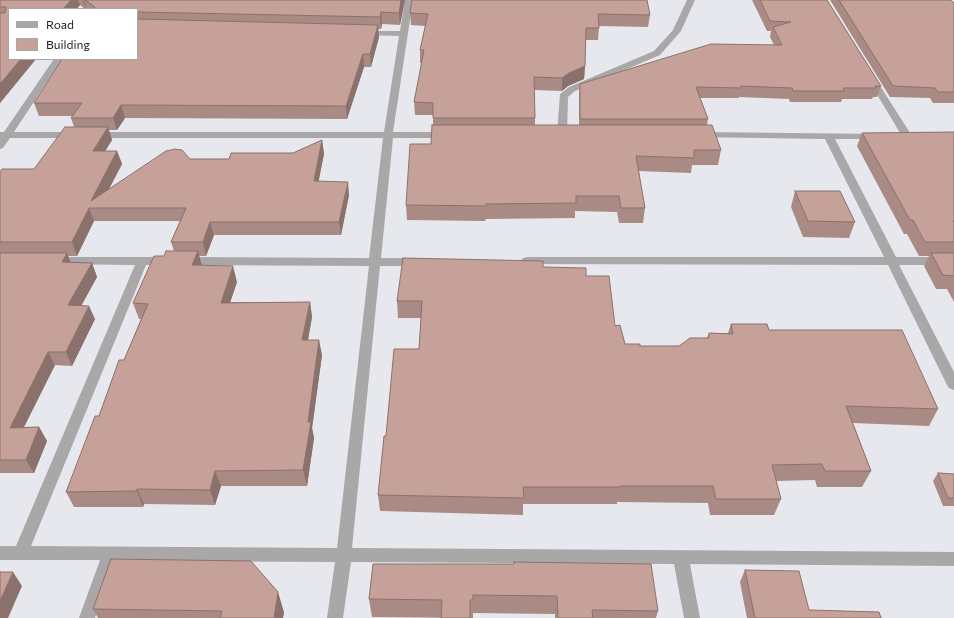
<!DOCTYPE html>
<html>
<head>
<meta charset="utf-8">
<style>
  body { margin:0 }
  #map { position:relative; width:954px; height:618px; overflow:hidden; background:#e6e8ed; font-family:Commissioner,sans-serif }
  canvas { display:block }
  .legend { position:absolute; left:8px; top:8px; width:130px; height:52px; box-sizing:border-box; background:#fff; border:1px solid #a6a7a7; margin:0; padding:5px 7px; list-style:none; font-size:12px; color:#212223 }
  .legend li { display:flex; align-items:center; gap:8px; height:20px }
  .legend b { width:20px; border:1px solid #a6a7a7 }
</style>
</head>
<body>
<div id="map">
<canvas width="954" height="618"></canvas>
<ul class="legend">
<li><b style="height:5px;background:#a9a7a7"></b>Road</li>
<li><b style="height:11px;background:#c6a199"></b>Building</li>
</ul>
</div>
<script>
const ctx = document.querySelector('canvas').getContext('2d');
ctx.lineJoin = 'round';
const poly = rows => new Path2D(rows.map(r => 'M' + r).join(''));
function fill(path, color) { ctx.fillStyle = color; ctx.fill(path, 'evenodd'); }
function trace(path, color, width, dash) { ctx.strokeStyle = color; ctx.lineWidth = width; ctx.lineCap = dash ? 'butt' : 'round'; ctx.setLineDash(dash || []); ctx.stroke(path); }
const minor = poly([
  [405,0,413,0,393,132,447,132,452,135,447,138,393,138,381,258,419,258,425,262,419,266,380,266,352,548,954,552,954,566,690,564,700,618,684,618,674,564,351,562,343,618,327,618,335,562,115,561,95,618,79,618,100,560,0,560,0,546,16,546,135,265,51,264,49,261,55,257,167,257,173,261,167,265,146,265,31,546,337,548,369,266,185,265,179,261,185,257,369,258,383,138,95,138,90,135,95,132,384,132,399,36,362,35,358,33,362,31,400,31,405,0],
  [687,0,695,0,681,31,660,55,575,91,568,97,567,134,562,137,559,136,557,134,560,94,569,87,654,51,673,30,687,0],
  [54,59,62,59,14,132,75,132,80,135,75,138,10,138,3,148,0,149,0,132,4,132,54,59],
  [871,75,875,78,912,136,910,138,904,138,902,136,867,78,871,75],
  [699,132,880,134,882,136,877,139,835,139,896,257,954,257,954,265,899,265,954,372,954,390,949,388,947,385,888,265,523,264,521,261,523,258,527,257,884,257,825,139,696,137,694,135,696,133,699,132]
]);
const wall = poly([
  [0,0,405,0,400,25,382,24,381,29,378,29,379,37,371,67,364,67,347,119,125,118,117,130,109,130,112,140,105,151,117,151,122,164,109,189,190,159,229,159,293,153,322,140,324,154,318,181,349,195,341,235,214,235,206,256,199,256,202,266,237,282,230,302,310,302,312,317,308,340,322,355,312,428,314,438,307,486,221,486,215,505,144,504,143,507,74,507,66,492,99,416,124,360,141,319,139,319,133,303,164,256,174,251,171,242,180,221,94,221,77,256,68,256,71,262,92,263,97,277,81,306,95,319,72,366,55,365,24,427,39,427,47,441,34,473,0,473,0,172,34,169,74,127,71,118,72,116,39,116,34,103,137,59,137,9,87,9,86,8,85,9,80,5,9,59,36,59,0,103],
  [412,0,650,15,648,27,599,26,598,40,585,40,585,66,584,79,568,86,562,91,534,90,535,118,535,125,579,125,579,95,580,84,774,45,770,37,771,31,767,31,752,0,827,0,881,86,877,97,873,97,872,99,842,99,841,102,790,102,789,99,739,97,739,98,700,98,708,119,707,125,721,150,718,165,692,165,691,173,638,171,645,208,643,223,619,223,617,212,575,211,575,218,486,219,485,221,407,220,406,205,431,144,433,125,433,115,415,115,414,102,422,63,420,63,420,50,425,26,411,25,410,13],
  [830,0,951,0,954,3,954,103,933,103,930,98,890,97],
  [954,132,954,302,947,289,936,289,924,266,929,256,919,256,907,234,904,234,857,146,862,133],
  [795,191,855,222,849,238,803,237,791,207],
  [543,267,586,276,625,344,640,346,679,346,707,338,709,333,728,333,731,324,769,330,938,409,929,426,853,423,871,471,862,487,817,487,815,480,776,481,781,499,774,515,710,515,708,503,617,502,617,504,523,504,523,515,380,511,378,495,386,436,419,349,421,318,398,318,397,301],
  [938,473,954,474,954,506,943,506,933,481],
  [111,559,284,612,283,618,98,618,93,609],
  [373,564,658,611,656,618,555,618,555,614,473,613,473,618,372,617,369,599],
  [745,570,809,610,881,618,747,618,740,582]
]);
const shadedWall = poly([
  [71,0,78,0,80,5,77,9,63,9],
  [83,0,84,0,86,8,86,9],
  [401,0,405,0,400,25,399,13],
  [381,12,382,24,381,29,380,17],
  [378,25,379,37,371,67,370,54],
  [363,54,364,67,347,119,346,106],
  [21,59,36,59,0,103,0,84],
  [585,66,584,79,568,86,562,91,562,78,569,73],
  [121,105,125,118,117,130,113,118],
  [108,127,112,140,97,164,93,151],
  [322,140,324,154,316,195,314,181],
  [117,151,122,164,99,208,91,201],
  [348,182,349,195,341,235,339,222],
  [89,208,94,221,77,256,72,242],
  [210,222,214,235,206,256,203,242],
  [198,251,202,266,192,265],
  [67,253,72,266,62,262],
  [92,263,97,277,74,319,68,305],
  [233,266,237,282,225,318,221,303],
  [310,302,312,317,305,356,302,340],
  [89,306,95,319,72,366,66,352],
  [319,340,322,355,312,428,314,438,307,486,303,470,308,422],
  [48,352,55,365,17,441,10,428],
  [39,427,47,441,34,473,26,460],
  [215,471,221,486,215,505,210,490],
  [137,489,144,504,143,507,137,491],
  [13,572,22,586,8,618,0,618,0,601],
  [278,592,284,612,283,618,274,618]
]);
const building = poly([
  [0,0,71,0,63,9,9,9,9,59,21,59,0,84,0,13,5,13,6,7,0,7,0,0],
  [85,0,401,0,399,13,381,12,380,17,137,12,137,9,94,9,95,7,85,0],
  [412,0,647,0,650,15,598,14,599,28,586,28,585,66,569,73,562,78,534,77,535,118,433,118,433,103,414,102,424,50,420,50,428,14,410,13,412,0],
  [760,0,827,0,881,86,875,86,876,88,843,88,844,91,793,91,792,88,741,86,741,88,696,87,708,119,580,119,580,84,711,44,782,45,773,27,791,22,770,21,760,0],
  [839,0,951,0,954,3,954,92,938,92,935,88,893,86,839,0],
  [137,19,378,25,370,54,363,54,346,106,121,105,113,118,71,118,82,103,34,103,62,59,137,59,137,19],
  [432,125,712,125,721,150,694,150,694,158,636,156,645,208,621,208,619,196,576,196,576,203,486,204,486,206,406,205,410,144,431,144,432,125],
  [65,127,108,127,93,151,117,151,91,201,166,151,175,149,182,150,190,159,229,159,231,153,293,153,322,140,314,181,348,182,339,222,210,222,203,242,171,242,186,208,89,208,72,242,0,242,0,172,2,169,34,169,65,127],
  [954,132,954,221,953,221,954,222,954,242,925,242,913,220,910,220,862,133,954,132],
  [795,191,840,191,855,222,808,221,795,191],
  [166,251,198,251,192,265,233,266,221,303,310,302,302,340,319,340,308,422,311,422,303,470,215,471,210,490,137,489,137,491,66,492,95,416,99,416,119,360,124,360,148,304,133,303,154,256,164,256,166,251],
  [0,253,67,253,62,262,92,263,68,305,89,306,66,352,48,352,10,428,39,427,26,460,0,460,0,253],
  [931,253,954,253,954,276,943,275,931,253],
  [403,258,543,261,543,267,586,268,586,276,609,276,615,326,620,325,625,344,640,344,640,346,679,346,690,338,709,338,709,333,733,334,731,324,767,324,769,330,902,330,938,409,846,406,871,471,825,471,822,464,772,465,781,499,716,499,713,486,620,486,620,487,523,487,524,498,378,495,384,436,386,436,394,349,419,349,422,301,397,301,403,258],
  [938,473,954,474,954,498,948,498,938,473],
  [111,559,251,561,278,592,274,618,220,618,222,611,93,609,111,559],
  [514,562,651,564,658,611,592,610,593,618,558,618,557,596,473,595,473,600,470,600,470,618,441,618,442,600,369,599,373,564,514,564,514,562],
  [745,570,799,571,809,610,879,612,881,618,755,618,745,570],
  [0,572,13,572,0,601,0,572]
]);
fill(minor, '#a9a7a7');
fill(wall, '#aa8a84');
fill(shadedWall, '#8b716b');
fill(building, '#c6a199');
trace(building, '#8b716b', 1);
</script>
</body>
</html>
